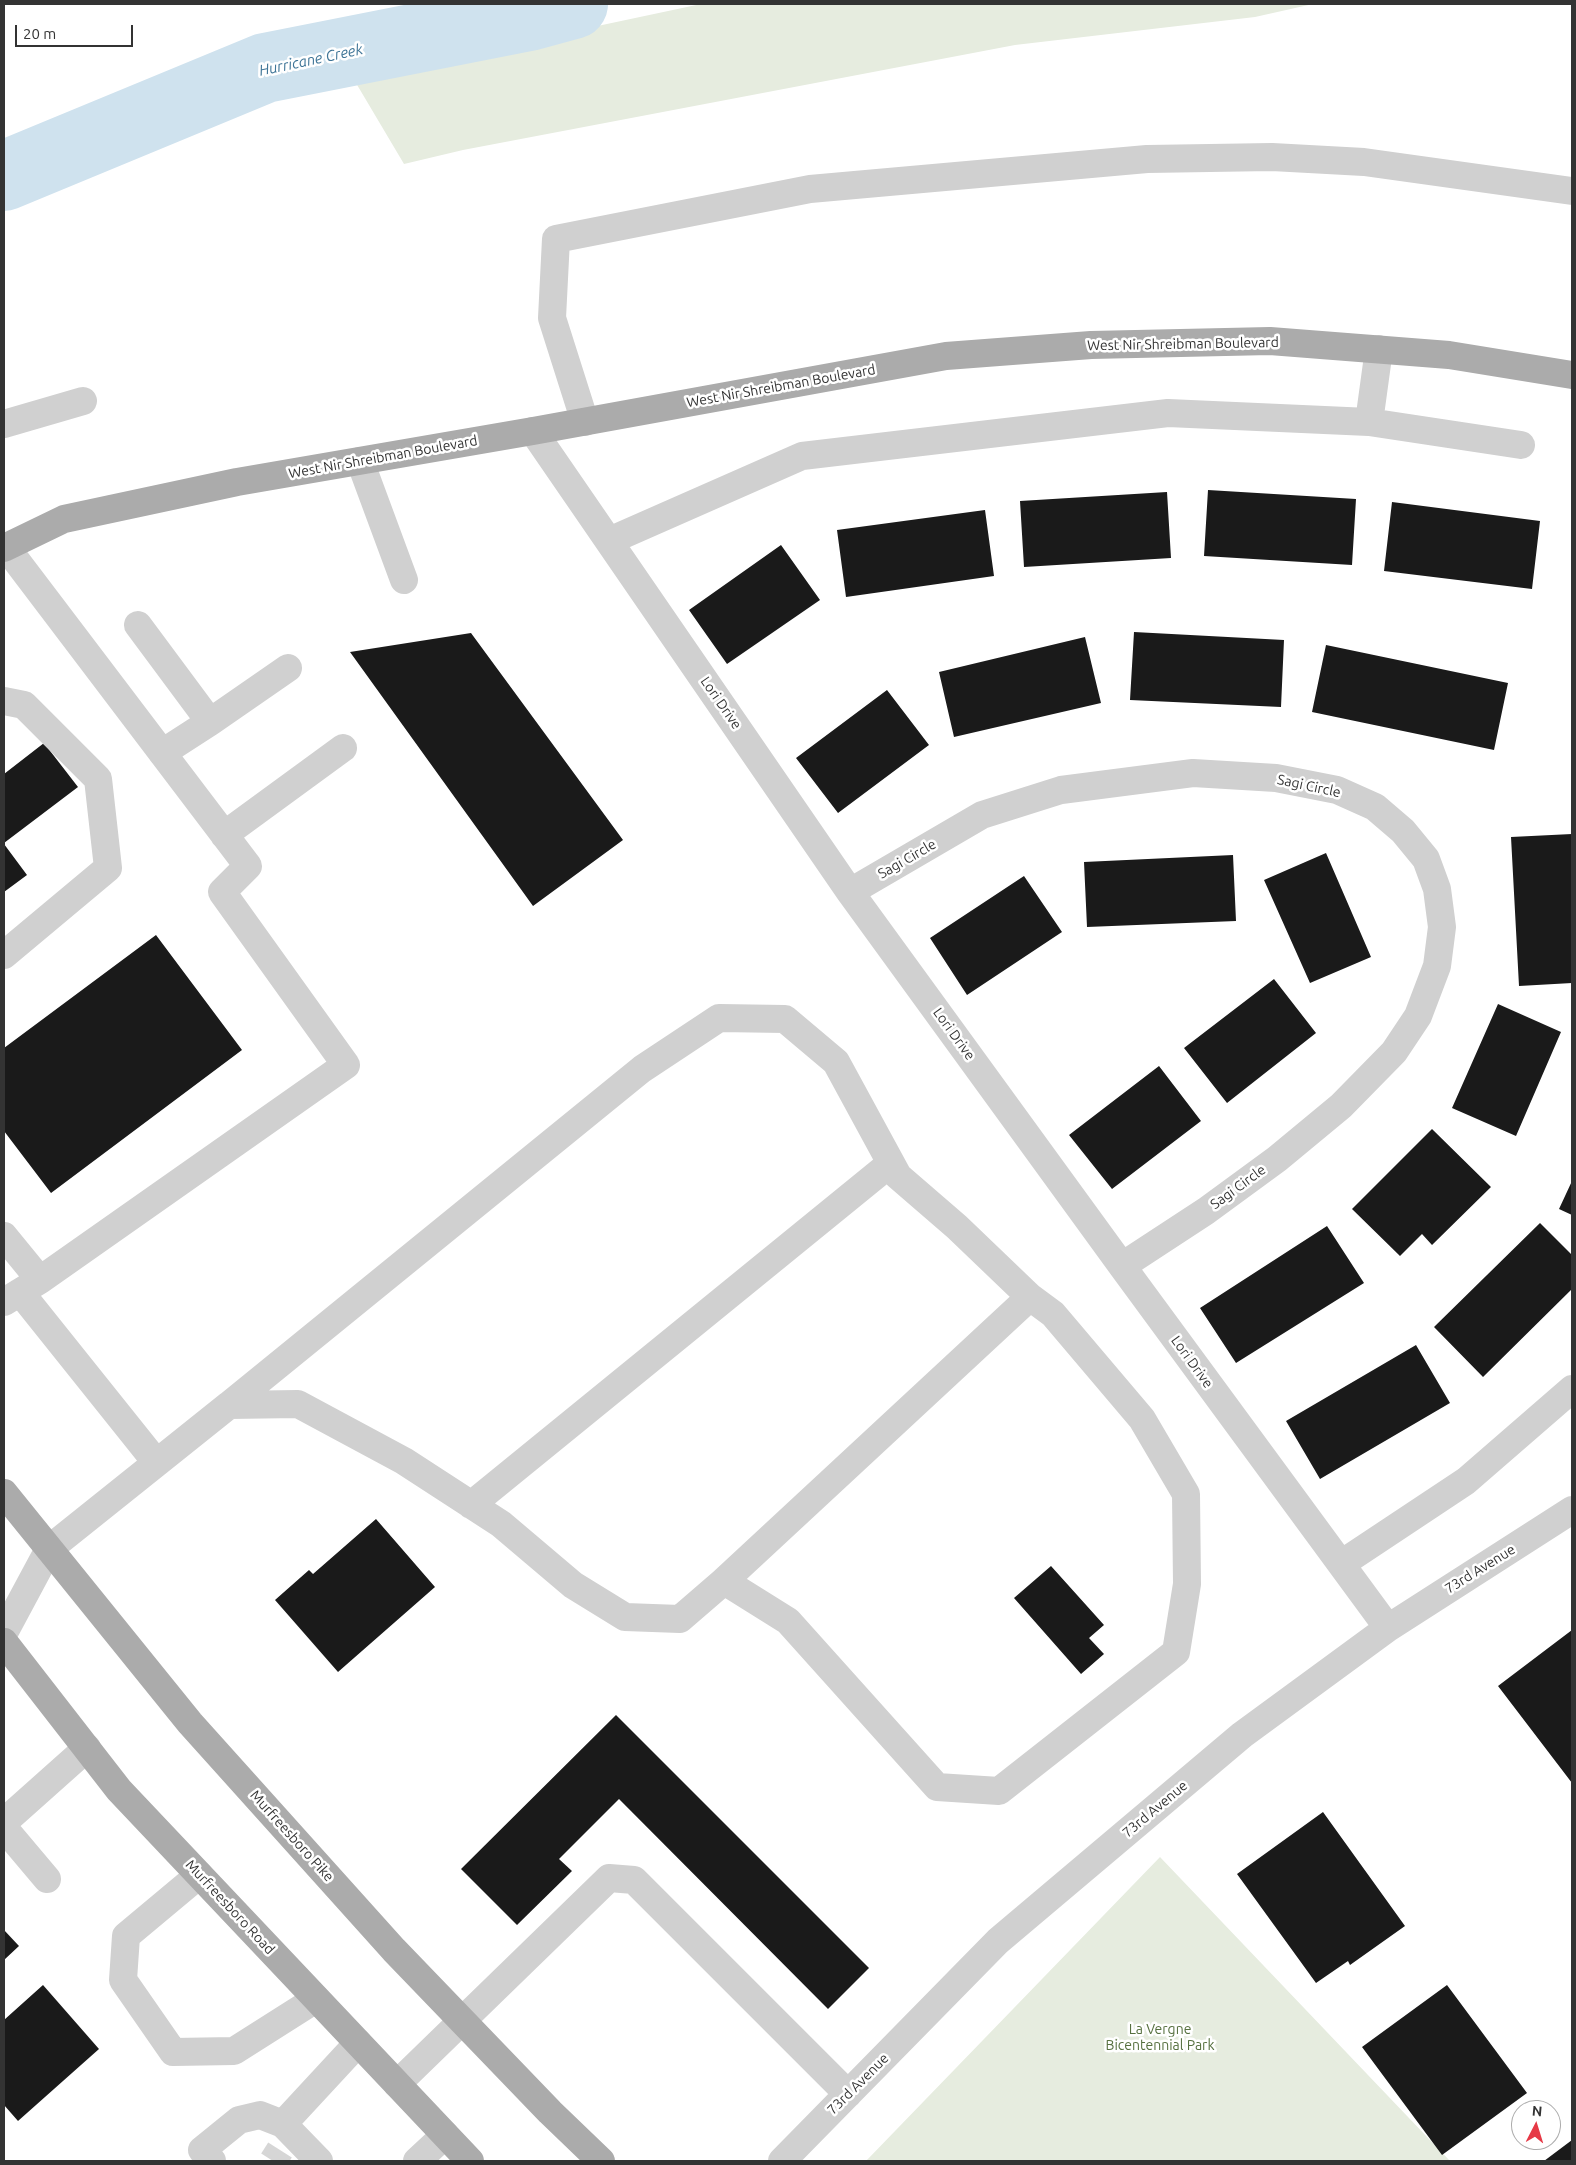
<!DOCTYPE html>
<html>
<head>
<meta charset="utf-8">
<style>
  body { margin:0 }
  #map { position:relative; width:1576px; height:2165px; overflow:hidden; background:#fff; font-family:Ubuntu,sans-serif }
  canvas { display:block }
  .frame { position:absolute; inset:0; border:5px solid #333; pointer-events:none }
  .north { position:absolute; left:1511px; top:2100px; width:50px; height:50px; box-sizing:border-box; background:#fff; border:1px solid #adadad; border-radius:50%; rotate:5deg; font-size:14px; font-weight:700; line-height:20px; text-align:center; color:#333 }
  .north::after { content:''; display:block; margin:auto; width:18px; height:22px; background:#e63946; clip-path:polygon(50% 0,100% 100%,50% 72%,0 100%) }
  .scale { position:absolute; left:15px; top:25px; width:118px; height:22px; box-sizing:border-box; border:2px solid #333; border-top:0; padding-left:6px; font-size:15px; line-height:18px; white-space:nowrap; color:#333; -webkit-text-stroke:4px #fff; paint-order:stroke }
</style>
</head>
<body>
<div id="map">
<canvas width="1576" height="2165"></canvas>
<div class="frame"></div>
<div class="north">N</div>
<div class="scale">20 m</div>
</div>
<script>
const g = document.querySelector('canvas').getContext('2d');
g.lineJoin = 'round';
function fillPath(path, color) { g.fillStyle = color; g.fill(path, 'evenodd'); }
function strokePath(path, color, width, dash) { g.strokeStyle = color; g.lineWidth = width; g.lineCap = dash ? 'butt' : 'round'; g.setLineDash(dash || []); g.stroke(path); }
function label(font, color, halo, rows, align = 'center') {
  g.font = font + ' Ubuntu,sans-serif'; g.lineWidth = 5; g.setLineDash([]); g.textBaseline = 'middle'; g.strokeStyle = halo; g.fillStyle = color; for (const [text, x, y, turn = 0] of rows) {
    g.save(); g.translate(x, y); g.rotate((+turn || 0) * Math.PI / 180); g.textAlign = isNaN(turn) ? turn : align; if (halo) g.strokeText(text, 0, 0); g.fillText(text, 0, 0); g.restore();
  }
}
fillPath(new Path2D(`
  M701 4H1313L1255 17 1015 45 463 150 404 164 353 78Z
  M1160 1857 1450 2161H866Z`), '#e6ecdf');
strokePath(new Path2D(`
  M4 176 265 68 529 16 573 4`), '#cfe2ee', 70);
fillPath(new Path2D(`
  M1208 490 1356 499 1352 565 1204 556Z
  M1167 492 1171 558 1024 567 1020 501Z
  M1392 502 1540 521 1532 589 1384 571Z
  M985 510 994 576 846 597 837 530Z
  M781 545 820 600 727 664 689 610Z
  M1134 632 1284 640 1281 707 1130 700Z
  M471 633 623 840 533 906 350 652Z
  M1085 637 1101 703 954 737 939 672Z
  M1326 645 1508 683 1494 750 1312 712Z
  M887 690 929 745 838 813 796 758Z
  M44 743 78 787 4 843V774Z
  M1572 834V983L1519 986 1511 837Z
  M4 844 27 875 4 892Z
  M1326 853 1371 957 1310 983 1264 880Z
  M1233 855 1236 921 1087 927 1084 862Z
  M1024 876 1062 932 967 995 930 938Z
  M156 935 242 1050 51 1193 4 1131V1048Z
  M1274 979 1316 1033 1227 1103 1184 1048Z
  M1498 1004 1561 1032 1516 1136 1452 1108Z
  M1159 1066 1201 1121 1112 1189 1069 1135Z
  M1432 1129 1491 1187 1432 1245 1422 1234 1400 1256 1352 1209Z
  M1572 1181V1215L1559 1209Z
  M1540 1223 1572 1255V1289L1483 1377 1434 1327Z
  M1327 1226 1364 1283 1236 1363 1200 1308Z
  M1416 1345 1450 1403 1320 1479 1286 1421Z
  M376 1519 435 1587 338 1672 275 1600 309 1570 313 1574Z
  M1051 1566 1104 1625 1089 1638 1104 1654 1081 1674 1014 1598Z
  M1572 1630V1783L1498 1686Z
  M616 1715 869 1968 828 2009 619 1799 559 1859 572 1871 517 1925 461 1869Z
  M1323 1812 1405 1926 1350 1965 1348 1961 1316 1983 1237 1874Z
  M4 1930 19 1946 4 1960Z
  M43 1985 99 2049 18 2121 4 2105V2020Z
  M1447 1985 1527 2093 1442 2155 1362 2047Z
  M1572 2140V2161H1544Z`), '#1a1a1a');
strokePath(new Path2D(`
  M273 2161 280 2150`), '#d6d6d6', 28, [28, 14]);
strokePath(new Path2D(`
  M585 422 552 318 556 239 810 189 1147 159 1272 157 1364 162 1572 191
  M1369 422 1521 445
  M4 424 83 401
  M533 431 850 892 1122 1266 1388 1628
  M360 461 404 580
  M609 541 802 456 1168 413 1369 422 1379 349
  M138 625 210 722 162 753
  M4 701 24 705 98 779 108 868 4 955
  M210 722 288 668
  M224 835 343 748
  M850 892 982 815 1061 790 1193 773 1276 778 1337 790 1375 807 1403 831 1426 859 1437 889 1442 927 1437 966 1418 1016 1394 1052 1341 1106 1277 1159 1206 1211 1122 1266
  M4 1236 40 1280
  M20 1292 156 1462
  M4 1302 40 1280 346 1065 222 892 248 866 6 547
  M471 1505 891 1163
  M1341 1564 1466 1481 1572 1389
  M724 1581 1030 1297
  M4 1633 49 1549 229 1405 298 1404 404 1461 501 1524 573 1585 625 1617 680 1619 724 1581 788 1621 937 1787 999 1791 1176 1652 1187 1584 1186 1494 1142 1419 1053 1314 1030 1297 957 1227 898 1176 836 1062 785 1019 719 1018 642 1069 229 1405
  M4 1822 87 1748
  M4 1828 47 1879
  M199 1875 126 1936 123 1980 173 2052 234 2051 316 1999
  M397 2084 609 1878 634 1880 848 2094
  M212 2161 202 2150 239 2120 260 2115 283 2124
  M319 2161 283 2124 358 2043
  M417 2161 445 2135
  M782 2161 998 1941 1242 1735 1388 1628 1572 1510`), '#d0d0d0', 28);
strokePath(new Path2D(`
  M4 548 64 519 237 482 533 431 946 356 1091 345 1270 341 1449 355 1572 375
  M4 1493 190 1723 394 1950 550 2112 601 2161
  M4 1642 119 1790 470 2161`), '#ababab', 28);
label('14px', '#333', '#fff', [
  ["West Nir Shreibman Boulevard",1183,344,-1],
  ["West Nir Shreibman Boulevard",781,386,-10],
  ["West Nir Shreibman Boulevard",383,457,-10],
  ["Lori Drive",721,703,55],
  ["Sagi Circle",1309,786,12],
  ["Sagi Circle",907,859,-30],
  ["Lori Drive",954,1034,54],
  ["Sagi Circle",1238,1187,-36],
  ["Lori Drive",1192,1362,54],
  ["73rd Avenue",1480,1569,-32],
  ["73rd Avenue",1155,1809,-40],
  ["Murfreesboro Pike",292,1836,48],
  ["Murfreesboro Road",230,1907,47],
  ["73rd Avenue",858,2084,-45]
]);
label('14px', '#56703f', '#fff', [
  ["La Vergne",1160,2029],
  ["Bicentennial Park",1160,2045]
]);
label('italic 15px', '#3f7597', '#fff', [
  ["Hurricane Creek",311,60,-12]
]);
</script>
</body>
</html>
